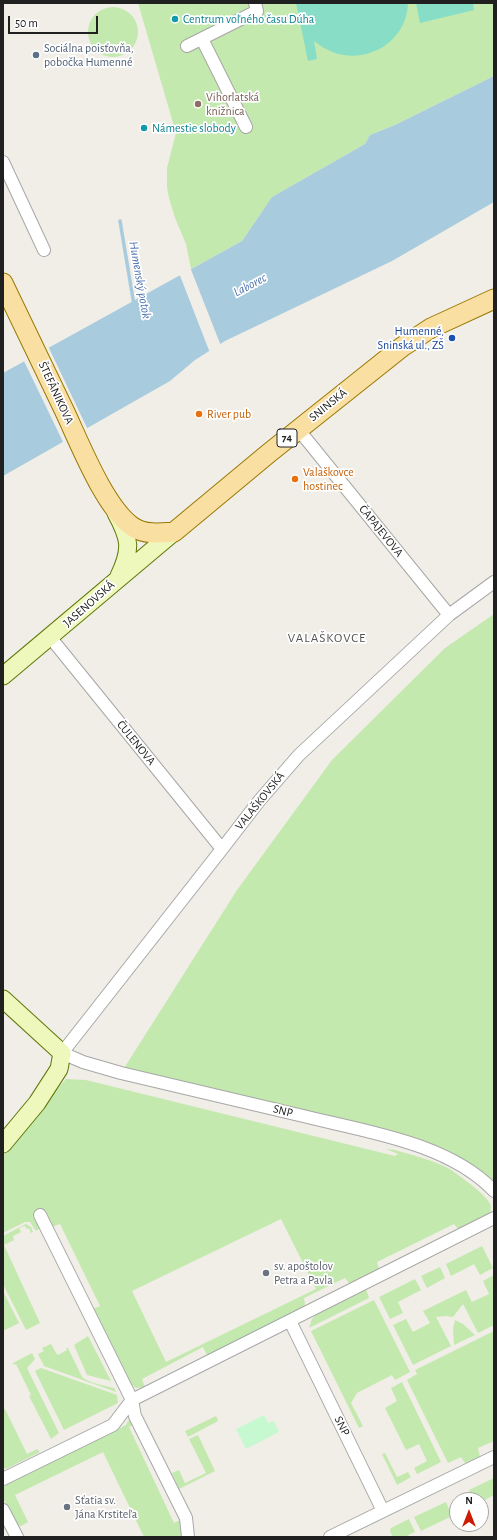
<!DOCTYPE html>
<html>
<head>
<meta charset="utf-8">
<style>
  body { margin:0 }
  #map { position:relative; width:497px; height:1540px; overflow:hidden; background:#f0eee7; font-family:"Alegreya Sans",sans-serif }
  canvas { display:block }
  .frame { position:absolute; inset:0; border:4px solid #202020; pointer-events:none }
  .north { position:absolute; left:449px; top:1492px; width:40px; height:40px; box-sizing:border-box; background:#fff; border:1px solid #a6a6a6; border-radius:50%; rotate:0deg; font-size:11px; font-weight:700; line-height:16px; text-align:center; color:#202020 }
  .north::after { content:''; display:block; margin:auto; width:14px; height:18px; background:#cc1c04; clip-path:polygon(50% 0,100% 100%,50% 72%,0 100%) }
  .scale { position:absolute; left:8px; top:16px; width:90px; height:18px; box-sizing:border-box; border:2px solid #202020; border-top:0; padding-left:5px; font-size:12px; line-height:14px; white-space:nowrap; color:#202020; -webkit-text-stroke:3px #fff; paint-order:stroke }
</style>
</head>
<body>
<div id="map">
<canvas width="497" height="1540"></canvas>
<div class="frame"></div>
<div class="north">N</div>
<div class="scale">50 m</div>
</div>
<script>
const g = document.querySelector('canvas').getContext('2d');
g.lineJoin = 'round';
function fillPath(path, color) { g.fillStyle = color; g.fill(path, 'evenodd'); }
function strokePath(path, color, width, dash) { g.strokeStyle = color; g.lineWidth = width; g.lineCap = dash ? 'butt' : 'round'; g.setLineDash(dash || []); g.stroke(path); }
function label(font, color, halo, rows, align = 'center') {
  g.font = font + ' "Alegreya Sans",sans-serif'; g.lineWidth = 3.5; g.setLineDash([]); g.textBaseline = 'middle'; g.strokeStyle = halo; g.fillStyle = color; for (const [text, x, y, turn = 0] of rows) {
    g.save(); g.translate(x, y); g.rotate((+turn || 0) * Math.PI / 180); g.textAlign = isNaN(turn) ? turn : align; if (halo) g.strokeText(text, 0, 0); g.fillText(text, 0, 0); g.restore();
  }
}
fillPath(new Path2D(`
  M138 3H494V76L395 125 370 135 365 144 272 197 242 241 191 269 186 244 175 218 169 198 167 187V168L176 133Z
  M88 32a25 25 0 1 1 50 0a25 25 0 1 1-50 0Z
  M494 614V1191L437 1153 121 1073 237 890 332 760 445 648Z
  M66 1079 86 1080 395 1156 398 1154 386 1149 395 1150C412 1155 432 1160 448 1168 457 1174 486 1194 490 1204 492 1208 490 1213 488 1216L458 1229 454 1224 377 1262 379 1269 377 1271 353 1283H349L345 1278 304 1298 305 1304 304 1307 213 1353 207 1355 203 1347 142 1379 145 1387 136 1388 128 1382 92 1309 100 1306 60 1224 52 1227 40 1209 33 1213 40 1228 36 1231 30 1222H25L3 1233V1156L34 1114ZM281 1219 316 1289 166 1362 132 1291Z
  M26 1224 31 1227 33 1232 31 1233 29 1228 27 1229 25 1226 19 1228 21 1232 13 1236 14 1240 4 1245 40 1323 26 1330 3 1284V1236Z
  M482 1246 493 1268 480 1275 474 1264 451 1276 446 1264Z
  M440 1267 445 1278 427 1288 421 1276Z
  M494 1275V1325L478 1333 463 1304 453 1317 446 1316 436 1317 451 1346 413 1365 393 1325 406 1319 413 1332 430 1323 423 1311 466 1290 472 1302 489 1294 483 1281Z
  M415 1279 421 1290 398 1302 403 1313 390 1319 379 1297Z
  M366 1289 369 1298 309 1328 312 1319 317 1314Z
  M3 1291 19 1323 3 1331Z
  M374 1300 410 1372 395 1380 392 1375 357 1393 351 1403 363 1426 359 1428 311 1331Z
  M455 1320 463 1324 475 1335 454 1345 453 1329Z
  M494 1331V1441L478 1448 480 1457 467 1463H465L461 1457 448 1463 407 1380 417 1374 415 1370Z
  M88 1336 111 1381 87 1375 74 1345Z
  M51 1344 56 1353 58 1355 67 1350 66 1348H68L82 1377C91 1384 103 1385 114 1388L116 1392 44 1366 38 1354 44 1351 42 1348Z
  M32 1353 35 1359 27 1368 59 1433 51 1439 29 1396 31 1395 16 1364 14 1365 13 1363Z
  M41 1368 117 1395 118 1403 64 1430 35 1371Z
  M402 1382 441 1462 417 1474 414 1468 427 1461 419 1444 406 1450 385 1408 397 1401 391 1388Z
  M3 1409H5L27 1454 37 1449 40 1452 6 1469 3 1467Z
  M216 1416 218 1421 188 1437 185 1431Z
  M133 1420 137 1423 129 1427 174 1523 182 1519 186 1537H144L103 1452 15 1495 28 1522 21 1526 17 1525 3 1498V1488L7 1483 28 1473 29 1474 30 1472 116 1430 126 1425 128 1421Z
  M198 1435 215 1471 179 1489 172 1473 179 1470 185 1483 206 1473 189 1439Z
  M385 1453 397 1477 408 1472 411 1477 397 1485 382 1454Z
  M494 1478V1495L481 1502V1500H474L469 1490Z
  M446 1502 452 1516 421 1531 414 1517Z
  M409 1519 415 1532 408 1535 409 1537H393L390 1531 391 1528Z`), '#c4e9ae');
fillPath(new Path2D(`
  M264 1415 268 1423 274 1421 279 1432 246 1449 236 1429Z`), '#c6f9d0');
fillPath(new Path2D(`
  M296 3H408C407 40 370 64 335 53 327 50 320 46 314 41L317 59 308 61Z
  M416 3H473L474 10 420 23Z`), '#87ddc6');
fillPath(new Path2D(`
  M494 76V202L392 261 225 341 195 360 170 381 3 476V373L242 241 272 197 365 144 370 135 395 125Z`), '#a8cbdd');
fillPath(new Path2D(`
  M190 267 221 346 210 353 179 273Z
  M48 346 88 430 64 444 23 359Z`), '#f0eee7');
strokePath(new Path2D(`
  M120 221 134 305`), '#a8cbdd', 3.5);
const street = new Path2D(`
  M202 39 246 127
  M187 46 257 11 255 3
  M3 162 44 250
  M298 429 449 615
  M494 582 449 615 299 755 259 801 222 849 62 1053 83 1062 121 1073C181 1087 240 1101 299 1115 362 1131 448 1142 494 1191
  M50 637 222 849
  M40 1215 132 1400 135 1416 186 1518 188 1537
  M290 1321 383 1511
  M3 1479 113 1425 132 1400 494 1218
  M3 1510 17 1537
  M330 1537 494 1457`);
const secondary = new Path2D(`
  M116 513C130 539 132 549 119 576
  M3 676 174 532
  M3 999 62 1053 59 1069 37 1103 3 1144`);
const primary = new Path2D(`
  M3 283C24 326 44 369 65 412 80 444 105 508 133 527 145 535 161 533 174 532L269 453 402 347 431 328 494 299`);
strokePath(street, '#a7a7a7', 14);
strokePath(secondary, '#5e7707', 19);
strokePath(primary, '#997903', 21);
strokePath(street, '#fff', 12);
strokePath(secondary, '#eef8bd', 17);
strokePath(primary, '#fadfa2', 19);
for (const [x, y, r, color] of [
  [175,19,4,"#0f9aa8"],
  [36,55,4,"#5c6f8a"],
  [198,104,4,"#8d6e63"],
  [144,128,4,"#0f9aa8"],
  [452,338,4,"#1a4fb4"],
  [199,414,4,"#e8710a"],
  [295,479,4,"#e8710a"],
  [266,1273,4,"#6b7280"],
  [67,1507,4,"#6b7280"]
]) { const dot = new Path2D(); dot.arc(x, y, r, 0, 2 * Math.PI); g.fillStyle = color; g.fill(dot); strokePath(dot, '#fff', 1.5); }
for (const [x, y, w] of [
  [287,438,20]
]) { const box = new Path2D(); box.roundRect(x - w / 2, y - 9, w, 18, 3); g.fillStyle = '#fff'; g.fill(box); strokePath(box, '#202020', 1); }
label('bold 11px', '#202020', null, [
  ["74",287,438]
]);
label('12px', '#0d838f', '#fff', [
  ["Centrum voľného času Dúha",183,19],
  ["Námestie slobody",152,128]
], 'left');
label('12px', '#4e5e75', '#fff', [
  ["Sociálna poisťovňa,",44,48],
  ["pobočka Humenné",44,62]
], 'left');
label('12px', '#785e54', '#fff', [
  ["Vihorlatská",206,97],
  ["knižnica",206,111]
], 'left');
label('12px', '#164399', '#fff', [
  ["Humenné,",444,331],
  ["Sninská ul., ZŠ",444,345]
], 'right');
label('12px', '#202020', '#fff', [
  ["ŠTEFÁNIKOVA",56,393,65],
  ["SNINSKÁ",328,405,-39],
  ["ČAPAJEVOVA",381,531,51],
  ["JASENOVSKÁ",89,604,-41],
  ["ČULENOVA",136,743,51],
  ["VALAŠKOVSKÁ",260,801,-51],
  ["SNP",283,1111,14],
  ["SNP",342,1426,64]
]);
label('12px', '#c56008', '#fff', [
  ["River pub",207,414],
  ["Valaškovce",303,472],
  ["hostinec",303,486]
], 'left');
label('12px', '#5b616d', '#fff', [
  ["sv. apoštolov",274,1266],
  ["Petra a Pavla",274,1280],
  ["Sťatia sv.",75,1500],
  ["Jána Krstiteľa",75,1514]
], 'left');
label('italic 13px', '#4e73af', '#fff', [
  ["Humenský potok",140,280,80],
  ["Laborec",250,285,-28]
]);
g.letterSpacing = '1px';
label('13px', '#535353', '#fff', [
  ["VALAŠKOVCE",327,638]
]);
g.letterSpacing = '0px';
</script>
</body>
</html>
